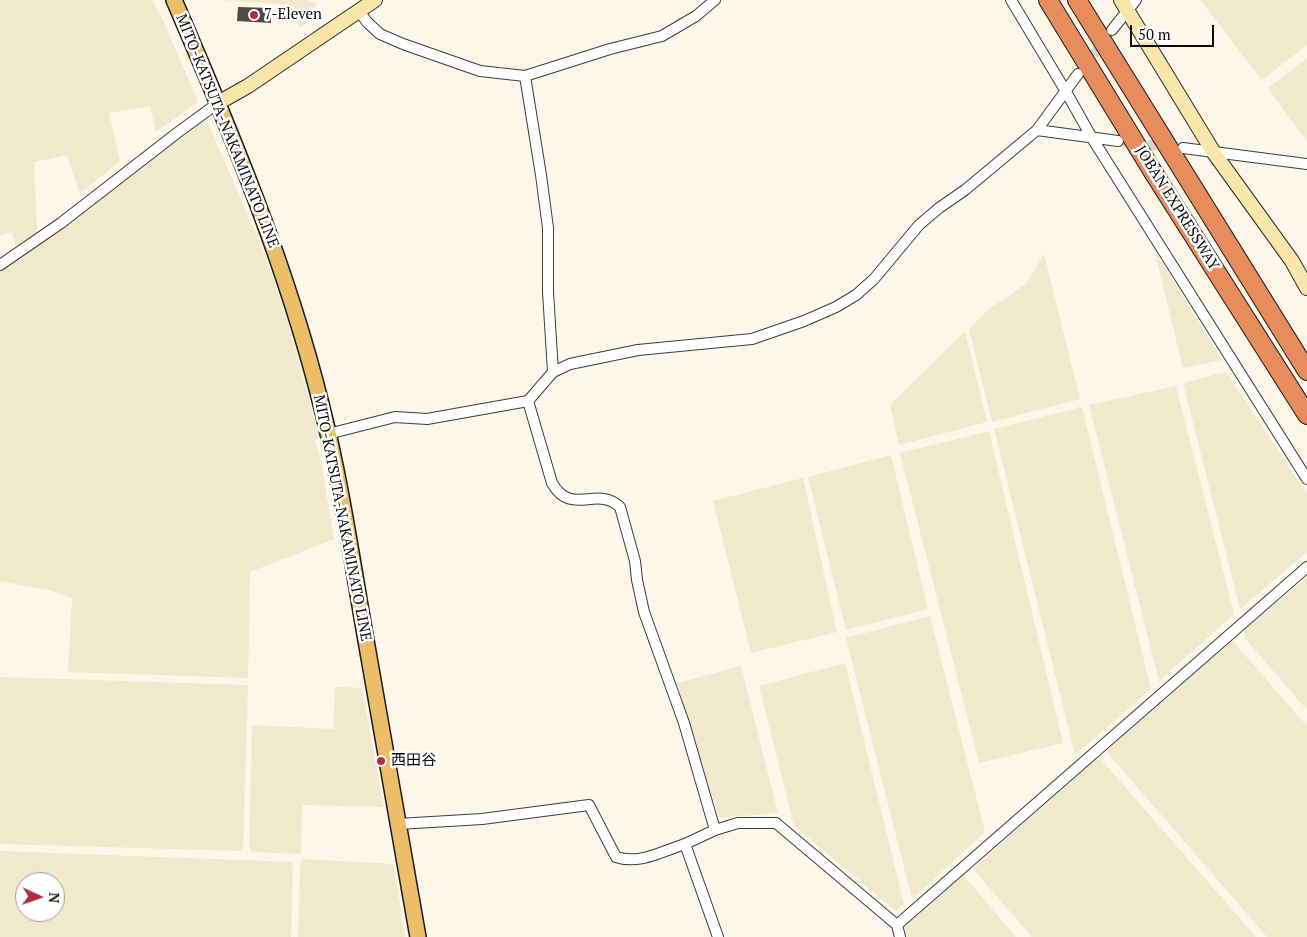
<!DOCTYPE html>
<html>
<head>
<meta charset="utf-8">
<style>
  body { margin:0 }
  #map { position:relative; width:1307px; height:937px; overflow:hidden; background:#fdf7e9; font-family:"PT Serif",serif }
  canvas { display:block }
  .north { position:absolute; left:15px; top:872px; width:50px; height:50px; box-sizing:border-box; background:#fff; border:1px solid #9d9d9d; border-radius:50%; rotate:93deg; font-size:14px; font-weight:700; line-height:20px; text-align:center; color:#0a0a0a }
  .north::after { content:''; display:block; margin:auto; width:18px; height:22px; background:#ad2f43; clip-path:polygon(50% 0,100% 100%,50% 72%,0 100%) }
  .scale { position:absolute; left:1130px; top:25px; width:84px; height:22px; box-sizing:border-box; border:2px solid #0a0a0a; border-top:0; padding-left:6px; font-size:15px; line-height:18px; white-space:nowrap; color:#0a0a0a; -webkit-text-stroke:4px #fff; paint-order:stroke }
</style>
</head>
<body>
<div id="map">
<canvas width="1307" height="937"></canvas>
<div class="north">N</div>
<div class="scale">50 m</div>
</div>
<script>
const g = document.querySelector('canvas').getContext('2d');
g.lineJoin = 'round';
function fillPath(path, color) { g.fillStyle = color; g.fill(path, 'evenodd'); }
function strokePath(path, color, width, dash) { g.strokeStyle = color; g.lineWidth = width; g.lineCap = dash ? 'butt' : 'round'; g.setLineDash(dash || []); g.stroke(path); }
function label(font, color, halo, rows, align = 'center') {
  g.font = font + ' "PT Serif","Noto Sans JP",serif'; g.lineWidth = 5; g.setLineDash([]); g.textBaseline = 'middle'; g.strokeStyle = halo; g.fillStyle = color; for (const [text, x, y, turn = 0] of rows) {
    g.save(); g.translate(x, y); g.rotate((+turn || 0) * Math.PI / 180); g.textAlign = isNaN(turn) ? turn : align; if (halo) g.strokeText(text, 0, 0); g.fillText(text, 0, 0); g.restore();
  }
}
fillPath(new Path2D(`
  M0 0H152L163 20 198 102 156 132 150 106 109 113 120 161 80 194 67 155 34 162 37 231 36 236 16 249 12 232 0 236Z
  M221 0H307L317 4 306 24 299 27 294 5Z
  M1200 0H1307V45L1262 80Z
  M1307 58V142L1268 88Z
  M206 119 265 254 288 323 319 436 315 441 321 461 334 539 250 572 248 678 68 672 72 598 48 590 0 581V271L57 231 168 145Z
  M1154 249 1222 360 1183 368Z
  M1044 254 1080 399 992 422 969 329 989 309 1026 284Z
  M965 331 987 422 899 445 890 405Z
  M1226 372 1307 494V552L1240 609 1183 383Z
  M1176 386 1234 614 1159 681 1089 405Z
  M1082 407 1151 689 1075 755 994 429Z
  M989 431 1063 743 979 763 900 453Z
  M891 455 928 609 846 630 808 477Z
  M803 478 837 632 751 653 713 501Z
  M1307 577V710L1244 637 1246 628Z
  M930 616 985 832 912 899 846 638Z
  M1231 639 1307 726V937H1267L1106 751Z
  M845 663 904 904 896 911 794 826 759 686Z
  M741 666 778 813 719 818 677 683Z
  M0 677 248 685 243 851 0 844Z
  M335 687 362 688 384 807 302 805 301 854 252 852 249 847 252 725 333 729Z
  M1098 756 1256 937H1032L973 869Z
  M0 851 293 862 291 937H0ZM25 882H55V912H25Z
  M303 859 394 864 405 937H298L300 864Z
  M963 875 1016 937H905L903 929Z`), '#f0e9cc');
fillPath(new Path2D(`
  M238 7 271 8V23L237 21Z`), '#524a48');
strokePath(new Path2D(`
  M1084 67 1106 39
  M1118 141 1170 147`), '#d9d3c8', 10, [10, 5]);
const street = new Path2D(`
  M1011 0 1065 90 1092 138 1307 479
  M359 11 367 22 380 34 403 44 480 71 525 76 610 49 662 36 696 16 715 0
  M1112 30 1136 0
  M525 76 541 175 548 228V292L553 372
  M1037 130 1118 141
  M1183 148 1307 164
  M0 265 61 223 177 133 218 103
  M528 401 552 483C571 517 597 485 620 507L635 561 637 580 644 612 684 723 715 830
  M328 434 395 417 427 419 528 401 553 372 570 364 638 350 752 339 804 321 836 307 856 295 874 279 919 225 939 208 965 190 1037 130 1078 74
  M398 824 482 819 589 805 616 857C639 865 663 851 685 844L718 937
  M685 844 715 830 738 823H776L897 925 900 937
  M897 925 1307 567`);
const secondary = new Path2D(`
  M1121 0 1214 153 1292 261 1307 288
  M218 103 248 86 375 0`);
const primary = new Path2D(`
  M174 0C231 132 286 264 321 404 340 478 351 554 364 629 382 732 400 834 418 937`);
const highway = new Path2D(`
  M1048 0 1153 172 1307 415
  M1077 0 1307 371`);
strokePath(street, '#3d3d3d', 12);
strokePath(secondary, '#2c2c2c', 16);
strokePath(primary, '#1b1b1b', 18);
strokePath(highway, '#1b1b1b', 20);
strokePath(street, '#fff', 10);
strokePath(secondary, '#f8e6aa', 14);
strokePath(primary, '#ecbe6a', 15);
strokePath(highway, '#e78d5d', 18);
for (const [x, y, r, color] of [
  [254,15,5,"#ad2f43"],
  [381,761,5,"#ad2f43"]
]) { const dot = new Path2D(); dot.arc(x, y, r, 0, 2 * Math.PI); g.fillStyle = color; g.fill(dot); strokePath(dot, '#fff', 2); }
label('15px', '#0a0a0a', '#fff', [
  ["7-Eleven",264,15],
  ["西田谷",391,761]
], 'left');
label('15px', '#0a0a0a', '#fff', [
  ["MITO-KATSUTA-NAKAMINATO LINE",227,131,68],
  ["JOBAN EXPRESSWAY",1177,208,58],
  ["MITO-KATSUTA-NAKAMINATO LINE",342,518,79]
]);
</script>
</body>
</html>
